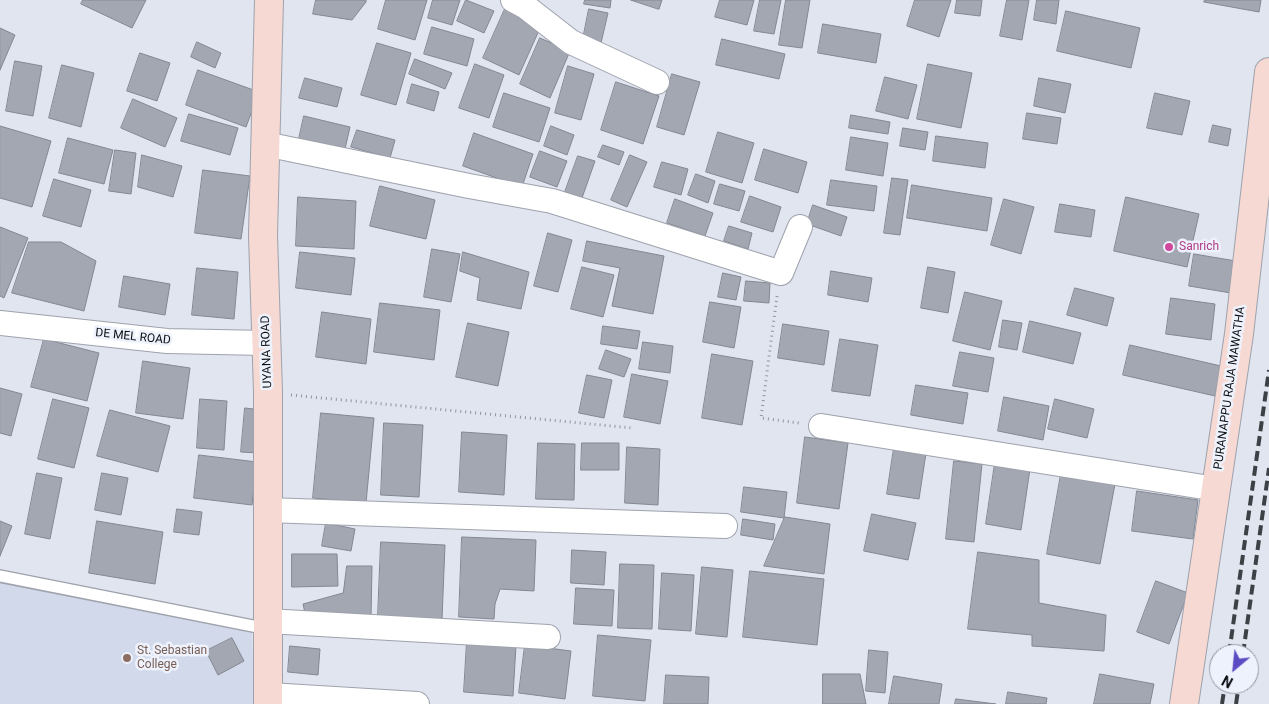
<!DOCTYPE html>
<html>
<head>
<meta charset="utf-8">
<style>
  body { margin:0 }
  #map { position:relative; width:1269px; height:704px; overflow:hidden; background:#e0e5f0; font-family:Roboto,sans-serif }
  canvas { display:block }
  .north { position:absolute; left:1209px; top:644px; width:50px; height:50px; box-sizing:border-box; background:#edf2fd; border:1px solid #93979f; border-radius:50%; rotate:208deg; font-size:14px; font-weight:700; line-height:20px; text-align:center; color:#0c0e11 }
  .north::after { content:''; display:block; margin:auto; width:18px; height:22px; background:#5c4bc3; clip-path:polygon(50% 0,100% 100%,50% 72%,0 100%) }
</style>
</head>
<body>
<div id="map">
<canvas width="1269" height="704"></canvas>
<div class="north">N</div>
</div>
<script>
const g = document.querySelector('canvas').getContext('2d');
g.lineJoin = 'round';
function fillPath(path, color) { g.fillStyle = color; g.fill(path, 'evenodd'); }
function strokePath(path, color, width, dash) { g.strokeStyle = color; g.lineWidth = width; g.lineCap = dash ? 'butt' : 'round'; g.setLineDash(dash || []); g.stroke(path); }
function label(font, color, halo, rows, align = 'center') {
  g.font = font + ' Roboto,sans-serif'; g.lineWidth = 5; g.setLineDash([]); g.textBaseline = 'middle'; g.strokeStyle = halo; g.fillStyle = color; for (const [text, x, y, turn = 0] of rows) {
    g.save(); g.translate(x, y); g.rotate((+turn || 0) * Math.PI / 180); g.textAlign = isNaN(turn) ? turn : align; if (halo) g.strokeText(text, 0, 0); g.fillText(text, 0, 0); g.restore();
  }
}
fillPath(new Path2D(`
  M0 577 122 607 252 632 254 684 253 704H0Z`), '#d1d9ea');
const building = new Path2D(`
  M83 0H146L132 28 81 4Z
  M316 0H366V2L352 20 313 14Z
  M386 0H427L415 40 378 29Z
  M433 0H460L452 25 428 18Z
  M466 0 494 11 484 33 457 21Z
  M585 0H611L610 8 584 4Z
  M631 0H662L659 9Z
  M720 0H754L747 25 715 17Z
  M760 0H781L774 34 754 31Z
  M786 0H810L802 48 779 45Z
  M915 0H951L939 37 907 26Z
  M957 0H982L980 16 955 13Z
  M1007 0H1029L1022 40 1000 36Z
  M1037 0H1059L1056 24 1034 20Z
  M1205 0H1261L1259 12 1204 2Z
  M505 9 541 26 519 75 483 58Z
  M589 9 608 13 601 43 583 39Z
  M1066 11 1140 28 1131 68 1057 51Z
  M823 24 881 34 876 63 818 53Z
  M432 27 474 39 467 66 424 54Z
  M0 28 15 35 0 70Z
  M540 38 570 51 550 98 520 84Z
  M722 39 785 54 779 79 716 65Z
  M197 42 221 53 215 68 191 57Z
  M377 43 411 53 396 105 361 95Z
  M140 53 170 63 157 101 127 91Z
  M415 59 452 73 445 89 409 74Z
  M15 61 42 66 33 116 6 111Z
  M475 64 504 75 489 118 459 108Z
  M928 64 972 73 961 128 917 119Z
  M62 65 94 73 81 127 49 118Z
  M568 66 594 74 581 120 555 113Z
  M198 70 259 92 246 127 186 105Z
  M672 74 700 82 684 135 657 127Z
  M885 77 917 85 908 119 876 111Z
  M305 78 342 88 337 107 299 98Z
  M1039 78 1071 84 1065 113 1034 106Z
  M616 82 659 96 643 144 601 130Z
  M412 84 439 92 434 111 407 103Z
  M504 93 550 108 539 142 493 127Z
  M1155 93 1190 101 1182 135 1147 128Z
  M133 99 177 118 165 147 121 128Z
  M1027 113 1061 118 1057 144 1023 139Z
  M189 114 238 128 230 155 181 141Z
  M851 115 890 122 888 134 849 128Z
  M304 116 350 127 345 149 299 139Z
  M1213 125 1231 129 1228 146 1209 142Z
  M0 126 51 141 32 207 0 198Z
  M551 126 574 135 567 155 544 146Z
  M903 128 928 132 925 150 900 146Z
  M357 130 395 140 390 158 351 147Z
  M718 132 754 143 742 183 706 172Z
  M474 133 533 154 522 187 463 166Z
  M936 136 988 143 985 168 933 161Z
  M851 137 888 143 883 176 846 170Z
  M68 138 113 150 104 184 59 173Z
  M603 145 624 152 619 165 598 157Z
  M764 149 807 162 798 193 755 180Z
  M115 150 136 153 131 194 109 191Z
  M540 151 567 161 557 187 530 177Z
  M142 155 182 166 173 197 138 187Z
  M630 155 647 162 627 207 611 200Z
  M578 156 595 161 582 198 565 192Z
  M662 162 688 169 681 195 654 187Z
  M203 170 250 176 241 239 195 233Z
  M696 174 715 181 708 203 688 195Z
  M892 178 908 180 900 235 884 233Z
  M54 179 91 190 81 227 43 216Z
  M831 180 877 186 874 211 827 205Z
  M720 184 745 191 739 211 714 204Z
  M912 185 992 198 987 231 907 218Z
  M380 186 435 200 426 239 370 226Z
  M750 196 781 207 773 232 741 222Z
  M298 197 356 201 354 249 296 246Z
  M1126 197 1199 214 1187 267 1114 251Z
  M675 199 713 213 705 236 667 223Z
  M1004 199 1034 207 1021 254 991 245Z
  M1060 204 1095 210 1091 237 1055 232Z
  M813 205 847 217 841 236 807 224Z
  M729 226 752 233 748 249 724 241Z
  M0 227 28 238 4 298 0 296Z
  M548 233 572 240 558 292 534 286Z
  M587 241 664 256 653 314 612 306 620 268 583 261Z
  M29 242H61L96 261 84 311 12 293Z
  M432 249 460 254 451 302 424 297Z
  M300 252 355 258 351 295 296 288Z
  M463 252 529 272 521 309 477 300 480 278 460 271Z
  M1194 254 1236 261 1231 293 1189 286Z
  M582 267 614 275 603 317 571 309Z
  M928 267 955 272 948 313 921 308Z
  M197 268 238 272 234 319 192 315Z
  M831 271 872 278 868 302 828 295Z
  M723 273 741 277 736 300 718 297Z
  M124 276 170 284 165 315 119 307Z
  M746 281 770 283 769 303 744 301Z
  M1075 288 1114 298 1107 326 1067 315Z
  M965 292 1002 301 990 350 953 341Z
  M1171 298 1215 304 1211 340 1166 334Z
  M710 302 741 307 734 348 703 342Z
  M380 303 440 310 434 360 374 352Z
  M322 312 371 319 366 364 316 357Z
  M1003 320 1022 323 1017 350 999 347Z
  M1030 321 1081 333 1073 364 1023 352Z
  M468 323 509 332 498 386 456 377Z
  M783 324 829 331 824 365 778 358Z
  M603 326 640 331 637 349 601 344Z
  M44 339 99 353 87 401 31 387Z
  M840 339 878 345 870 396 832 391Z
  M643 342 673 346 670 373 639 369Z
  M1130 345 1221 366 1215 396 1123 375Z
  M606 350 631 359 624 377 599 369Z
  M960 352 994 358 988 392 953 386Z
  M712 354 753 361 742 425 702 418Z
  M143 361 190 368 183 419 136 413Z
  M632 374 668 381 660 424 624 417Z
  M587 375 612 380 604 418 579 413Z
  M916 385 968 393 963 424 911 415Z
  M0 388 22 394 11 436 0 433Z
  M1004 397 1049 406 1043 440 998 431Z
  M53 399 89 408 74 468 38 459Z
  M200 399 227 401 224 450 197 448Z
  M1055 399 1094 409 1087 438 1048 429Z
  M245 408 262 410 258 453 241 452Z
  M110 410 170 426 158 472 97 456Z
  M321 413 374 418 366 503 313 498Z
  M384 423 423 425 419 497 381 495Z
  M462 432 507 435 504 495 459 492Z
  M805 437 848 443 839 509 797 503Z
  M538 443 575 444 574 500 536 499Z
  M582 443H619V470H581Z
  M627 447 660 449 658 505 625 503Z
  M894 448 926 453 919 499 887 494Z
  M199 455 257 462 252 505 194 498Z
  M954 461 982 464 974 542 946 539Z
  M995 463 1030 469 1021 530 986 524Z
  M37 473 62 478 50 539 25 534Z
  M102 473 128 478 121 515 95 510Z
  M1061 474 1115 484 1100 564 1047 554Z
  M744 487 787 492 784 518 741 512Z
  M1137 491 1198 500 1193 539 1132 531Z
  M177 509 202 512 199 535 174 532Z
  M872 514 916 523 908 560 864 551Z
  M785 517 830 524 824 574 764 566Z
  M743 519 775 524 773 540 741 535Z
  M0 521 12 526 0 556Z
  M97 521 163 532 155 584 89 573Z
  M326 523 355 529 351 551 322 546Z
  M462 537 536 540 534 591 500 589 495 604 494 619 459 617Z
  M381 542 445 545 442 619 378 616Z
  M572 550 606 552 604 585 571 583Z
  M978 552 1039 560V603L1106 615 1104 651 1032 646V635L968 629Z
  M292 554H337L338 586 292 587Z
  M620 564 654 565 652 629 618 628Z
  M347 566H372L371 618 305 613 303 604 343 593Z
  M702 567 733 570 727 637 696 634Z
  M750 571 824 579 817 645 743 637Z
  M662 573 694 575 691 631 659 629Z
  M1156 581 1188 593 1169 644 1137 632Z
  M576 588 614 590 612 626 574 624Z
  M598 635 651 640 645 701 593 696Z
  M232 638 244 661 218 675 206 651Z
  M467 641 516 645 513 696 464 692Z
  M525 645 571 651 565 699 519 693Z
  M290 646 320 649 318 675 288 672Z
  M869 650 888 652 885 693 866 691Z
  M823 674H860L866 704H823Z
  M1100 674 1154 684 1150 704H1094Z
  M666 675 709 677 708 704H664Z
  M894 676 942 684 939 704H889Z
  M1008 692 1047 698 1046 704H1006Z
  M956 699 996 704H955Z`);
fillPath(building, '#a2a7b1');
strokePath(building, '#838791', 1);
const lane = new Path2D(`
  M0 576 268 629`);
const street = new Path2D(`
  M513 0 526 7 571 42 657 82
  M265 144 469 186 552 201 781 273 800 227
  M0 323 167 341 266 343
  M821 426 1216 489
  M267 510 725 526
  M267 621 548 637
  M268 693 269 695 417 704`);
const secondary = new Path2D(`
  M268 704V392L263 235 269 0
  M1184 704 1239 334 1269 72`);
strokePath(lane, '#9ea2ac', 14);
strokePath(street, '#9ea2ac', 26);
strokePath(secondary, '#9ea2ac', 30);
strokePath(new Path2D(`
  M777 296 761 418 799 423
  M291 395 632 428`), '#90949b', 3, [1, 4]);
strokePath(lane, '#fff', 11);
strokePath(street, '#fff', 24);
strokePath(secondary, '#f7d9d4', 28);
strokePath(new Path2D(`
  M1229 654 1269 370
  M1243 654 1269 468
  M1222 704 1225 684
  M1236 704 1239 684`), '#3d4045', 4, [10, 5]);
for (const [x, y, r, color] of [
  [1169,247,5,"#d1479c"],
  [127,658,5,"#8d6e63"]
]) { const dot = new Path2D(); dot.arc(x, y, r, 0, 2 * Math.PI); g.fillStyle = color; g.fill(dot); strokePath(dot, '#edf2fd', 2); }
label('12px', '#b23c85', '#edf2fd', [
  ["Sanrich",1179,247]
], 'left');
label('12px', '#0c0e11', '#edf2fd', [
  ["DE MEL ROAD",133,337,6],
  ["UYANA ROAD",267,352,-92],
  ["PURANAPPU RAJA MAWATHA",1230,388,-82]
]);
label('12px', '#785e54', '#edf2fd', [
  ["St. Sebastian",137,651],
  ["College",137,665]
], 'left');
</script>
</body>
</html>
